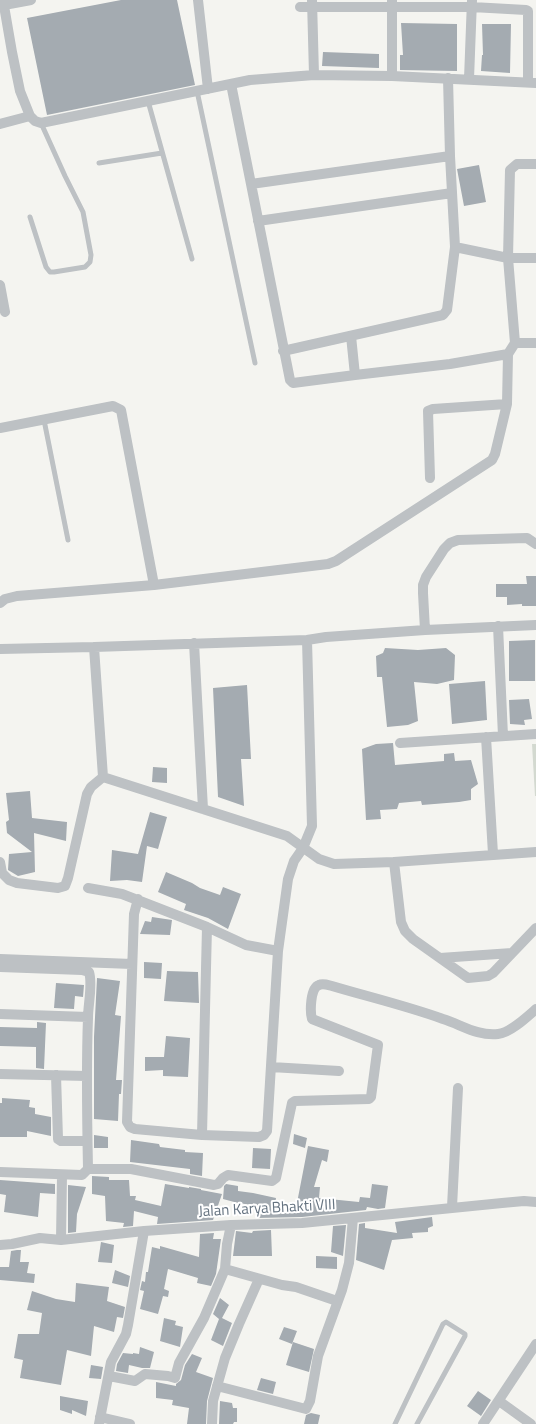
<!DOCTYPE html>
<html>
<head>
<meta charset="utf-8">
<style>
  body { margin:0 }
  canvas { display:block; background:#f4f4f0 }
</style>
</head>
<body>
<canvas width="536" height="1424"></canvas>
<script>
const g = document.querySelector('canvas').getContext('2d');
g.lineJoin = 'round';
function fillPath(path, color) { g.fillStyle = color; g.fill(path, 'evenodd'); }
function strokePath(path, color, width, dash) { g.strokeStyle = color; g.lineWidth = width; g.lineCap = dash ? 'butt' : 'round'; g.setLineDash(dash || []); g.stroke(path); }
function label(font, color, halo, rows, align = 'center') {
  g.font = font + ' "Titillium Web",sans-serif'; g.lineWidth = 4; g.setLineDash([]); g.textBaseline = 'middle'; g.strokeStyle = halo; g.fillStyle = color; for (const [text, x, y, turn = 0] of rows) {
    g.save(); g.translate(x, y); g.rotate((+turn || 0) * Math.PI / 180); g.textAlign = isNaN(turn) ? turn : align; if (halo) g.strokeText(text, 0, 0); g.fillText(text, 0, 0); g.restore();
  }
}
fillPath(new Path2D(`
  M532 744H536V796H535Z`), '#d3d9d0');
fillPath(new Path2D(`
  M121 0H177L195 85 47 115 27 18Z
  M401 23 457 24V71L400 70V55H403Z
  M482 24H511L510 73 481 71 482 55H483Z
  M323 52 379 54V68L322 66Z
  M479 165 486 202 464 206 457 169Z
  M526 576H536V606H522V604L507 605V597H496V584H527Z
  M535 640V681H509V641Z
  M385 648 418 650 446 648 455 655 454 680 437 684 414 682 418 721 408 725 387 727 382 677H377L376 656 383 653Z
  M485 681 487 720 452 724 449 684Z
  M247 685 251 759H241L244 806 218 797 213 688Z
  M529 699 532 719 524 720 525 725 510 724 509 700Z
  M393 743 395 765 444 761V754L454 753 455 761 471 760 478 784 471 789V800L459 802 422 805 421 801 399 803 397 809 380 810 381 819 366 820 362 749 376 744Z
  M153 767 167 768V783L152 782Z
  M30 791 32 818 67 822 66 841 34 833 35 872 18 876 8 870 9 854 32 852 7 833 6 822 9 820 6 793Z
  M150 812 167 817 158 849 147 846 142 882 127 880 110 881 112 850 138 854Z
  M166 872 192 883 200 888 220 895 223 887 241 894 228 929 208 918 184 910 186 904 158 892Z
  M152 917 172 920 170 935 140 934 145 921 151 922Z
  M144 962 162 963 161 979 144 978Z
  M167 971 198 972 199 1003 164 1001Z
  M97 978 120 981 115 1015 121 1016 116 1080H122L121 1094H119L118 1121 94 1119V1037Z
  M56 983 84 985 83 997 75 996 74 1009 54 1008Z
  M37 1022 46 1023 44 1069 36 1068V1047L0 1046V1027L37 1028Z
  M166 1036 190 1038 188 1077 163 1076V1070L145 1071V1057H164Z
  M2 1098 30 1100 29 1107 35 1108V1114L51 1117V1136L27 1131V1137H0V1103H2Z
  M294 1134 307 1138 305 1148 293 1144Z
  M94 1135 108 1137V1148H94Z
  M131 1140 159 1144 160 1147 185 1150V1152L203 1153 202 1176 190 1174V1169L130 1162Z
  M308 1146 329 1150 327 1162 322 1160 314 1187H320L319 1198 359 1202 360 1197 370 1198 372 1184 388 1186 385 1208 378 1209 367 1207 366 1210 302 1217 256 1218 259 1206 238 1203 223 1199 224 1186 226 1184 238 1186V1191L253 1193 276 1198 274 1210 296 1208Z
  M253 1148 271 1149 270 1169 252 1168Z
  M92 1176 109 1177V1180H129L130 1196H136L135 1200 161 1206 165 1184 189 1188V1187L201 1189V1190L222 1194 213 1220 157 1224 158 1217 134 1211 133 1226 123 1227 124 1223 106 1221 105 1196 92 1194Z
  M0 1180 55 1184V1194L40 1193 38 1217 4 1212 6 1195 0 1194Z
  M68 1185 86 1187 77 1214 76 1232 68 1233Z
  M432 1217 433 1226 428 1228V1232L412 1233 413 1238 392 1240 384 1270 356 1260 359 1224 365 1223V1228L397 1233 395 1222Z
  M346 1225 343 1256 331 1252 333 1226Z
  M271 1230 272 1256H233L236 1231 252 1233 253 1231Z
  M214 1233 213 1239H221L216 1274 211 1286 197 1283 198 1278 168 1269 164 1289 169 1291 168 1297 163 1296 158 1314 140 1309 144 1291 140 1290 142 1281 145 1282 146 1272H148L152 1247 160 1249V1246L199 1257 200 1234Z
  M101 1242 114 1245 112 1263 98 1262Z
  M17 1250H21L20 1262H29L27 1273 35 1274 34 1283 0 1280V1267H9L11 1251Z
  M316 1256 337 1257V1269L316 1268Z
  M115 1270 130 1276 128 1287 112 1283Z
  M76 1283 109 1287 107 1301 125 1307 123 1318 117 1317 114 1332 94 1326 91 1356 67 1350 61 1385 20 1378 23 1360 14 1358 18 1334H39L42 1313 27 1310 32 1291 56 1299 75 1302Z
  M220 1298 229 1305 222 1318 232 1323 223 1346 211 1340 219 1319 213 1314Z
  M164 1318 176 1321 175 1325 183 1327 180 1347 160 1341Z
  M284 1327 297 1331 292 1344 279 1339Z
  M293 1342 314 1349 309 1372 286 1365Z
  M140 1347 154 1352 150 1368H142L129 1365 128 1373 116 1371 117 1364 123 1353 133 1354V1353L139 1354Z
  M192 1354 202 1358 196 1372 213 1378 207 1401 206 1424H187L189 1408 172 1405 173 1400 156 1398V1382L176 1386V1384L181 1380 185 1365Z
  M91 1365 103 1367 101 1379 89 1378Z
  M261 1378 276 1382 273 1394 257 1390Z
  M478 1391 491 1400 481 1416 467 1406Z
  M60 1396 88 1401 86 1416 72 1410V1414L60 1410Z
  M220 1401 232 1403 233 1408H237V1422H234L233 1424H219Z
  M311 1413 320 1415 318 1424H304L306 1415Z`), '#a4abb1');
strokePath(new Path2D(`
  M197 91 255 363
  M148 101 192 259
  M99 163 162 153
  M30 217 46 267 50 272H54L85 267 90 262 91 255 83 212 65 176 41 123
  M44 420 68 540
  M395 1424 443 1324 446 1322 465 1334V1336L417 1424`), '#bdc1c4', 5);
strokePath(new Path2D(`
  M3 0 12 52 20 91 30 116 35 121 41 123 250 80 314 75 392 76 536 83
  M198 0 208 89
  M312 0 314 75
  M392 0V76
  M4 5 31 0
  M300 7H472L526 10 528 11V82
  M448 78 450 156
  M469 79 472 0
  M231 84 251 184 450 156 455 247 508 258H536
  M0 124 30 116
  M251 184 290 380 293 383 355 375
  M258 221 452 193
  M0 285 5 312
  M351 336 355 375 450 364 508 354
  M515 343H536
  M283 351 443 315 447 310 455 247
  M0 428 113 406 121 410 154 585
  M430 478 428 411 433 409 507 404 508 354 515 343 508 258 510 170 517 164H536
  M0 603 5 599 17 596 154 585 328 564 336 561 492 460 495 454 507 404
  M498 626 503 736
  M425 630 423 593V585L426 577 444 549 450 543 458 540 527 538 536 544
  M194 643 203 809
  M94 647 103 777
  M0 649 94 647 307 640 326 637 425 630 536 625
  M486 737 493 854
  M400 743 536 734
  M0 862 2 873 9 880 17 883 58 888 65 886 68 878 87 794 91 787 103 777 287 836 319 859 334 864 394 862 536 852
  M394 862 401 922 405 931 413 939 468 978 488 976 493 973 536 928
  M88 888 122 894 207 927 246 945 278 951
  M138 899 134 914 127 1122 130 1127 135 1129 202 1135 259 1137 264 1135 267 1131 278 951 288 879 294 861 303 848 312 826 307 640
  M440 958 512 953
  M0 959 132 964
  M0 967 82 970 89 972C93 984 88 1004 88 1018 86 1068 87 1119 88 1169
  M0 1014 88 1017
  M271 1067 339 1071
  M0 1074 87 1076
  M56 1075 58 1139 61 1141H87
  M202 1135 207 927
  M0 1172 82 1175 88 1169H131L214 1185 218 1184 223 1178 228 1175 272 1181 276 1178 292 1103 295 1101 369 1099 371 1097 378 1045 312 1019C310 1012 310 988 319 985 323 983 328 985 332 986 369 997 407 1006 443 1019 462 1025 477 1036 498 1034 510 1033 527 1017 536 1009
  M452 1207 458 1088
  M61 1240 62 1175
  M0 1245 12 1244 40 1238 61 1240 144 1231 231 1225 302 1223 502 1203 524 1201 536 1202
  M225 1269 282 1285 296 1287 337 1301
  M109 1376 135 1381 145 1374 168 1376 175 1378 179 1363 204 1318 225 1269 227 1244 231 1225
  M217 1386 306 1409 310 1401 318 1356 342 1290 349 1263 353 1218
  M499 1401 531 1424
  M100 1417 130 1424
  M99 1424 111 1362 126 1334 128 1325 144 1231
  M212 1424 213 1401 225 1358 239 1324 259 1279
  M483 1424 536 1344`), '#bdc1c4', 10);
label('15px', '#657380', '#fff', [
  ["Jalan Karya Bhakti VIII",267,1209,-3]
]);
</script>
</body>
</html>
